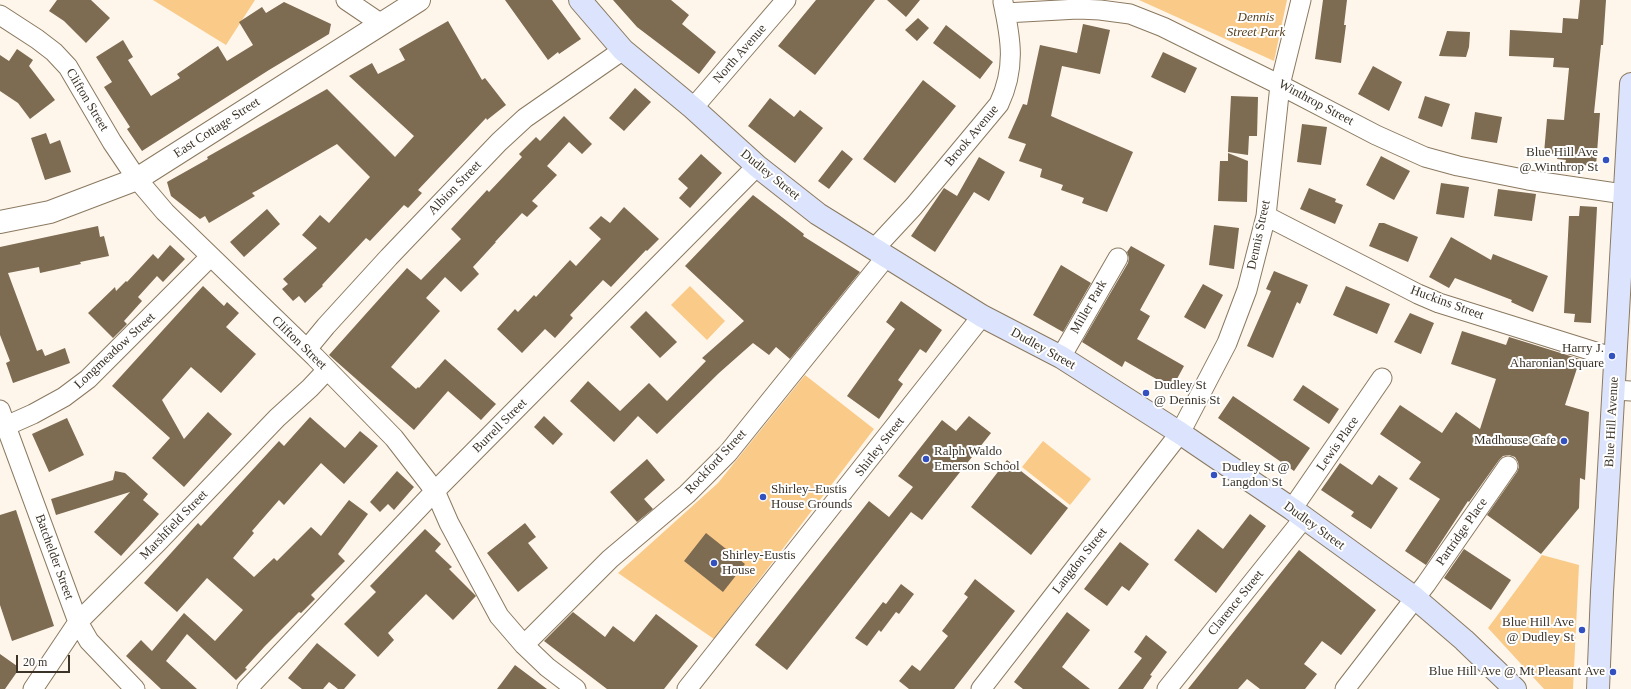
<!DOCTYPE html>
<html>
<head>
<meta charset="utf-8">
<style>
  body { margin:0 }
  #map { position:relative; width:1631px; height:689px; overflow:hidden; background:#fef6eb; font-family:Georgia,serif }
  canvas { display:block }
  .scale { position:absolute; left:16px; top:655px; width:54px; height:18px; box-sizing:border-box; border:2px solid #3b3328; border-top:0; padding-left:5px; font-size:12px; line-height:14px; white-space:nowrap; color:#3b3328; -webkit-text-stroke:3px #fff; paint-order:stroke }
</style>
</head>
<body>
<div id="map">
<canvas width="1631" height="689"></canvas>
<div class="scale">20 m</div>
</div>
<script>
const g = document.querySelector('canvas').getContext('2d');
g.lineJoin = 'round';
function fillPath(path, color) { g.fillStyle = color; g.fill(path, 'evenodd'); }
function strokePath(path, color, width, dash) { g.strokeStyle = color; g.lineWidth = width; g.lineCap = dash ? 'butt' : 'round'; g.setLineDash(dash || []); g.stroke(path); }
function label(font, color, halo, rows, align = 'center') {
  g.font = font + ' Georgia,serif'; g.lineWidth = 4; g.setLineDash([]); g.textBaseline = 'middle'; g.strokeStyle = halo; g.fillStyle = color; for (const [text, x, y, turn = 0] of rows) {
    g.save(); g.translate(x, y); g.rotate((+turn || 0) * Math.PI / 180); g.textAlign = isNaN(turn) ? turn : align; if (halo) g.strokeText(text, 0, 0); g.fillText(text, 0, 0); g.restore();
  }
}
fillPath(new Path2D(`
  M153 0H255L226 45Z
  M1139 0H1287L1274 61Z
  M690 286 725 321 707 340 671 305Z
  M805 375 874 429 714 639 618 573 718 483Z
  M1043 441 1091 479 1070 505 1022 467Z
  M1542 555 1579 565 1573 689H1544L1488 628Z`), '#faca88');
fillPath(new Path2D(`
  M57 0H91L110 18 86 43 64 21 49 11Z
  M505 0H552L581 39 559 54 558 52 548 60Z
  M613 0H671L689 15 682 24 716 52 699 74 637 27Z
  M816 0H875L815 75 778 46Z
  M887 0H920L906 17Z
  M1323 0H1347L1344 25H1346L1341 63 1315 59Z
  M1580 0H1606L1603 45H1601L1594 113H1600L1596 166 1565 164 1566 160 1557 159 1558 154 1544 153 1547 119 1564 120 1569 68 1553 67 1554 58 1509 56 1510 30 1562 33 1563 18 1578 19Z
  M284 2 331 24 329 34 269 70 142 151 127 129 130 127 104 87 112 82 96 57 123 40 133 57 128 60 151 96 180 78 177 74 218 46 227 61 253 45 239 22 262 7 266 13Z
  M918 18 929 28 917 41 905 30Z
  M448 21 482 80 485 78 506 105 487 120 486 118 418 190 422 193 408 208 404 205 370 241 366 238 322 285 323 286 305 303 299 296 293 301 282 289 288 284 283 279 317 248 302 235 320 215 329 223 370 177 337 144 256 191 252 193 255 196 209 223 205 216 200 219 171 196 167 182 208 159 207 157 327 89 395 157 414 136 349 76 372 63 378 74 405 60 399 49Z
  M1083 24 1110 30 1100 74 1062 66 1051 116 1133 152 1107 212 1082 203 1084 198 1061 190 1063 185 1040 177 1042 169 1019 161 1026 144 1008 138 1023 104 1027 105 1040 45 1077 53Z
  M946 25 993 62 980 79 933 43Z
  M1447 31 1470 32 1469 47 1466 57 1439 56Z
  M17 49 33 60 29 66 55 100 30 119 18 103 0 91V55L9 61Z
  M1163 52 1197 68 1185 93 1151 77Z
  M1373 66 1402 82 1389 111 1358 94Z
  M923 80 956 106 895 183 863 159Z
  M635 88 651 102 624 131 609 118Z
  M1231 96 1258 97 1257 136H1249L1248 155 1228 152Z
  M1425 96 1450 104 1442 127 1418 118Z
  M770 98 794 117 800 110 823 128 795 163 748 126Z
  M1475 112 1502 117 1497 143 1471 139Z
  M564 116 592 144 582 154 569 142 547 166 557 175 532 201 538 206 527 217 522 213 495 242H496L473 267 479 274 461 292 445 277 426 298 440 311 391 367 416 389 418 387 419 388 445 359 496 404 481 420 448 391 414 430 329 355 407 268 421 280 461 239 451 229 487 190 489 192 522 157 519 154 536 137 540 141Z
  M1302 124 1327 127 1321 165 1297 162Z
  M46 133 50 144 60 140 71 172 45 180 31 138Z
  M842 150 853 159 829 189 818 181Z
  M1228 153 1248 161 1247 202 1218 201 1220 161H1228Z
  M701 154 722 173 690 208 679 198 688 188 678 179Z
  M1381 156 1410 171 1394 200 1366 185Z
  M979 157 1005 172 989 201 974 192 935 252 911 236 944 188 957 196Z
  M1441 183 1469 187 1464 218 1436 214Z
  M1309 188 1336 199 1335 202 1343 205 1335 224 1300 209Z
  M1498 189 1536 194 1532 221 1494 216Z
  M753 195 804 234 803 236 860 272 790 359 776 347 769 355 753 343 719 373 657 434 638 416 614 442 570 401 588 381 620 411 649 383 667 401 706 361 702 358 744 321 685 266Z
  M1580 206 1597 207 1591 323 1574 322 1575 314 1564 313 1569 216H1579Z
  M624 207 659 239 647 251 646 250 611 287 603 280 570 315 573 318 555 338 545 329 522 353 497 329 515 309 518 312 534 295 536 297 570 260 576 266 601 239 589 228 601 216 610 223Z
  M267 209 280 224 244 257 230 242Z
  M1379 223H1384L1418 237 1408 262 1369 246Z
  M1214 225 1239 228 1234 269 1209 265Z
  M98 226 100 237 104 236 109 256 80 262 81 264 40 273 39 267 8 273 37 351 42 349 45 356 65 348 70 363 13 383 6 363 10 361 0 335V247Z
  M1451 237 1491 260 1493 254 1548 276 1533 312 1511 302 1512 300 1455 278 1449 288 1429 277Z
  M170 245 185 259 163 282 157 276 138 297 142 301 124 321 127 324 113 338 88 313 115 287 116 291 126 281 127 282 153 254 158 259Z
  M1131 246 1165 265 1140 310 1150 316 1137 339 1184 366 1172 388 1125 361 1122 367 1082 342 1128 263 1129 258 1127 252Z
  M1061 265 1091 283 1063 332 1033 315Z
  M1274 271 1308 285 1300 304 1297 302 1273 358 1247 346 1271 291 1266 289Z
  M1203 284 1223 295 1205 329 1184 317Z
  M203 286 224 306 227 302 239 313 226 327 256 354 221 393 191 367 162 400 184 439 208 412 232 434 184 487 152 458 170 438 112 386Z
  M1346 286 1390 304 1377 334 1333 315Z
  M901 301 942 330 926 353 920 349 898 380 903 384 879 419 847 396 895 329 886 322Z
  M646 311 677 342 660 358 630 327Z
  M1410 313 1434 323 1421 354 1394 342Z
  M1462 331 1506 345 1509 337 1580 359 1565 405 1589 412 1585 480 1580 478 1579 508 1541 554 1487 515 1517 472 1519 467 1518 462 1515 457 1509 455 1503 456 1499 460 1469 502 1468 501 1426 565 1405 551 1440 499 1409 479 1421 462 1380 434 1400 405 1442 433 1456 412 1480 429 1496 379 1451 364Z
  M1303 385 1339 409 1329 424 1293 400Z
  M1233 396 1310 448 1294 471 1218 418Z
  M544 416 563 434 553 445 534 427Z
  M969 416 991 433 922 520 911 512 787 670 755 645 869 501 889 517 913 487 898 476 942 420 956 431Z
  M310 417 345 448 360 431 378 446 344 484 321 463 284 505 279 500 252 531 254 533 233 558 254 577 274 558 277 561 311 527 321 536 349 500 368 514 338 554 345 561 311 595 315 599 301 613 299 612 265 646 245 668 247 669 236 680 187 634 166 661 197 689H161L126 656 141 640 152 651 184 613 215 641 243 610 207 578 177 612 144 583 198 523 201 526 279 441 284 446Z
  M67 418 84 455 49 472 32 434Z
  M647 459 665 480 644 499 653 509 637 522 610 492Z
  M1007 460 1068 508 1031 555 971 507Z
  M1340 463 1372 485 1379 475 1398 488 1371 529 1351 516 1354 512 1321 490Z
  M115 471 125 473 148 494 143 500 159 514 121 556 94 532 130 492 56 515 51 499 113 480Z
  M397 471 414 487 394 510 388 504 380 512 370 502Z
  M16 510 54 626 12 641 0 605V515Z
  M1250 514 1266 526 1216 593 1174 560 1198 529 1223 549Z
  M525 523 536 537 528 543 548 568 518 592 487 553Z
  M425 529 441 544 435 551 452 567 449 569 476 596 453 620 426 594 388 633 394 640 378 657 344 624 376 592 370 586Z
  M706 533 745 564 723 592 684 561Z
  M1120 542 1149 564 1129 591 1122 586 1107 606 1084 589Z
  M1464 549 1511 580 1491 610 1444 578Z
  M1299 550 1376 610 1341 655 1322 641 1304 664 1317 674 1305 689H1260L1247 679 1238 689H1188Z
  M975 579 1015 611 954 689H909L899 681 912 665 920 671 948 636 942 631 968 597 964 594Z
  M901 584 914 594 899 614 896 612 881 632 879 630 867 646 855 638 883 602 886 604Z
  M573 612 605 637 613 626 634 642 656 614 698 646 664 689H607L544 641Z
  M1067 612 1090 630 1062 667 1090 689H1023L1014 682Z
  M1146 635 1167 652 1150 675 1152 676 1143 689H1118L1142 658 1134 652Z
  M317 643 356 675 344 689H338L329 682 323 689H302L288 678Z
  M0 654 17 666V672L5 689H0Z
  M515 665 547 689H497Z`), '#7d6b52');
const minor = new Path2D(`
  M346 0 380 23
  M1005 13 1078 9 1100 10 1130 14 1163 27 1280 85 1376 135 1425 157 1458 166 1528 180 1631 195
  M0 15 37 39 54 52 68 67 112 142 137 179 165 212 315 357 394 438 435 491 449 523 499 616 524 645 547 667 576 689
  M693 108 786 0
  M1266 216 1418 294 1439 303 1615 358
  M874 249 914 206 999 104C1016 68 1011 39 1003 2
  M307 349 326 326 389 257 499 142 525 118 623 50
  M1061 357 1118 258
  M1615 390 1631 391
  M0 410 78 622 89 641 135 689
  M6 426 33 414 64 397 88 379 210 257
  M1292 509 1382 378
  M524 645 610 559 687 494 728 453 886 257
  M33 689 78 622 158 542 277 418 310 388 327 370
  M247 689 435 491 757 166
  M687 689 982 316
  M981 689 1180 433 1227 343 1247 290 1266 216 1280 85 1301 0
  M1167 689 1304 518
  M1345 689 1426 584 1508 466`);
const tertiary = new Path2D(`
  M0 222 50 212 137 179 419 0`);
const secondary = new Path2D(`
  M580 0 623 50 693 108 757 166 818 214 982 316 1061 357 1180 433 1292 509 1415 598 1464 640 1515 689
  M1598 689 1602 592 1631 84`);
strokePath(minor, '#8b7960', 21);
strokePath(tertiary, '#8b7960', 24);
strokePath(secondary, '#8b7960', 24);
strokePath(minor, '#fff', 19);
strokePath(tertiary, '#fff', 22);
strokePath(secondary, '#dbe4fc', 22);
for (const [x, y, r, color] of [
  [1606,160,4,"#3350c1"],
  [1612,356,4,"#3350c1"],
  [1146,393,4,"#3350c1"],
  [1564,441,4,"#3350c1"],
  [926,459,4,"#3350c1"],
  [1214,475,4,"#3350c1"],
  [763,497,4,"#3350c1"],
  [714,563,4,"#3350c1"],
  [1582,630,4,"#3350c1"],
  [1613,672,4,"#3350c1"]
]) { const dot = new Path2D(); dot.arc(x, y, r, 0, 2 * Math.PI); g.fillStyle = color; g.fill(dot); strokePath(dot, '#fff', 1.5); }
label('italic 13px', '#57401f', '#fff', [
  ["Dennis",1256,18],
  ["Street Park",1256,33]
]);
label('13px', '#3b3328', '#fff', [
  ["North Avenue",740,54,-49],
  ["Clifton Street",87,100,59],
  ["Winthrop Street",1316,103,28],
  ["East Cottage Street",217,128,-33],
  ["Brook Avenue",972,136,-50],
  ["Dudley Street",770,175,39],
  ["Albion Street",455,188,-46],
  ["Dennis Street",1259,235,-78],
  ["Huckins Street",1447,303,20],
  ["Miller Park",1089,307,-60],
  ["Clifton Street",299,343,44],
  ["Dudley Street",1043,349,29],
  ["Longmeadow Street",115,351,-43],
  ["Blue Hill Avenue",1612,422,-87],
  ["Burrell Street",500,426,-45],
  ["Lewis Place",1338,444,-55],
  ["Shirley Street",880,447,-52],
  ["Rockford Street",716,462,-47],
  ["Marshfield Street",174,525,-46],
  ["Dudley Street",1314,526,36],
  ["Partridge Place",1462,532,-55],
  ["Batchelder Street",54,557,70],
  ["Langdon Street",1080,561,-52],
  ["Clarence Street",1236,603,-51]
]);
label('13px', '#3b3328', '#fff', [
  ["Blue Hill Ave",1598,153],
  ["@ Winthrop St",1598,168],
  ["Harry J.",1604,349],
  ["Aharonian Square",1604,364],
  ["Dudley St",1154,386,"left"],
  ["@ Dennis St",1154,401,"left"],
  ["Madhouse Cafe",1556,441],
  ["Ralph Waldo",934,452,"left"],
  ["Emerson School",934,467,"left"],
  ["Dudley St @",1222,468,"left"],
  ["Langdon St",1222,483,"left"],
  ["Shirley–Eustis",771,490,"left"],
  ["House Grounds",771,505,"left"],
  ["Shirley-Eustis",722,556,"left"],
  ["House",722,571,"left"],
  ["Blue Hill Ave",1574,623],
  ["@ Dudley St",1574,638],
  ["Blue Hill Ave @ Mt Pleasant Ave",1605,672]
], 'right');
</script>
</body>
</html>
